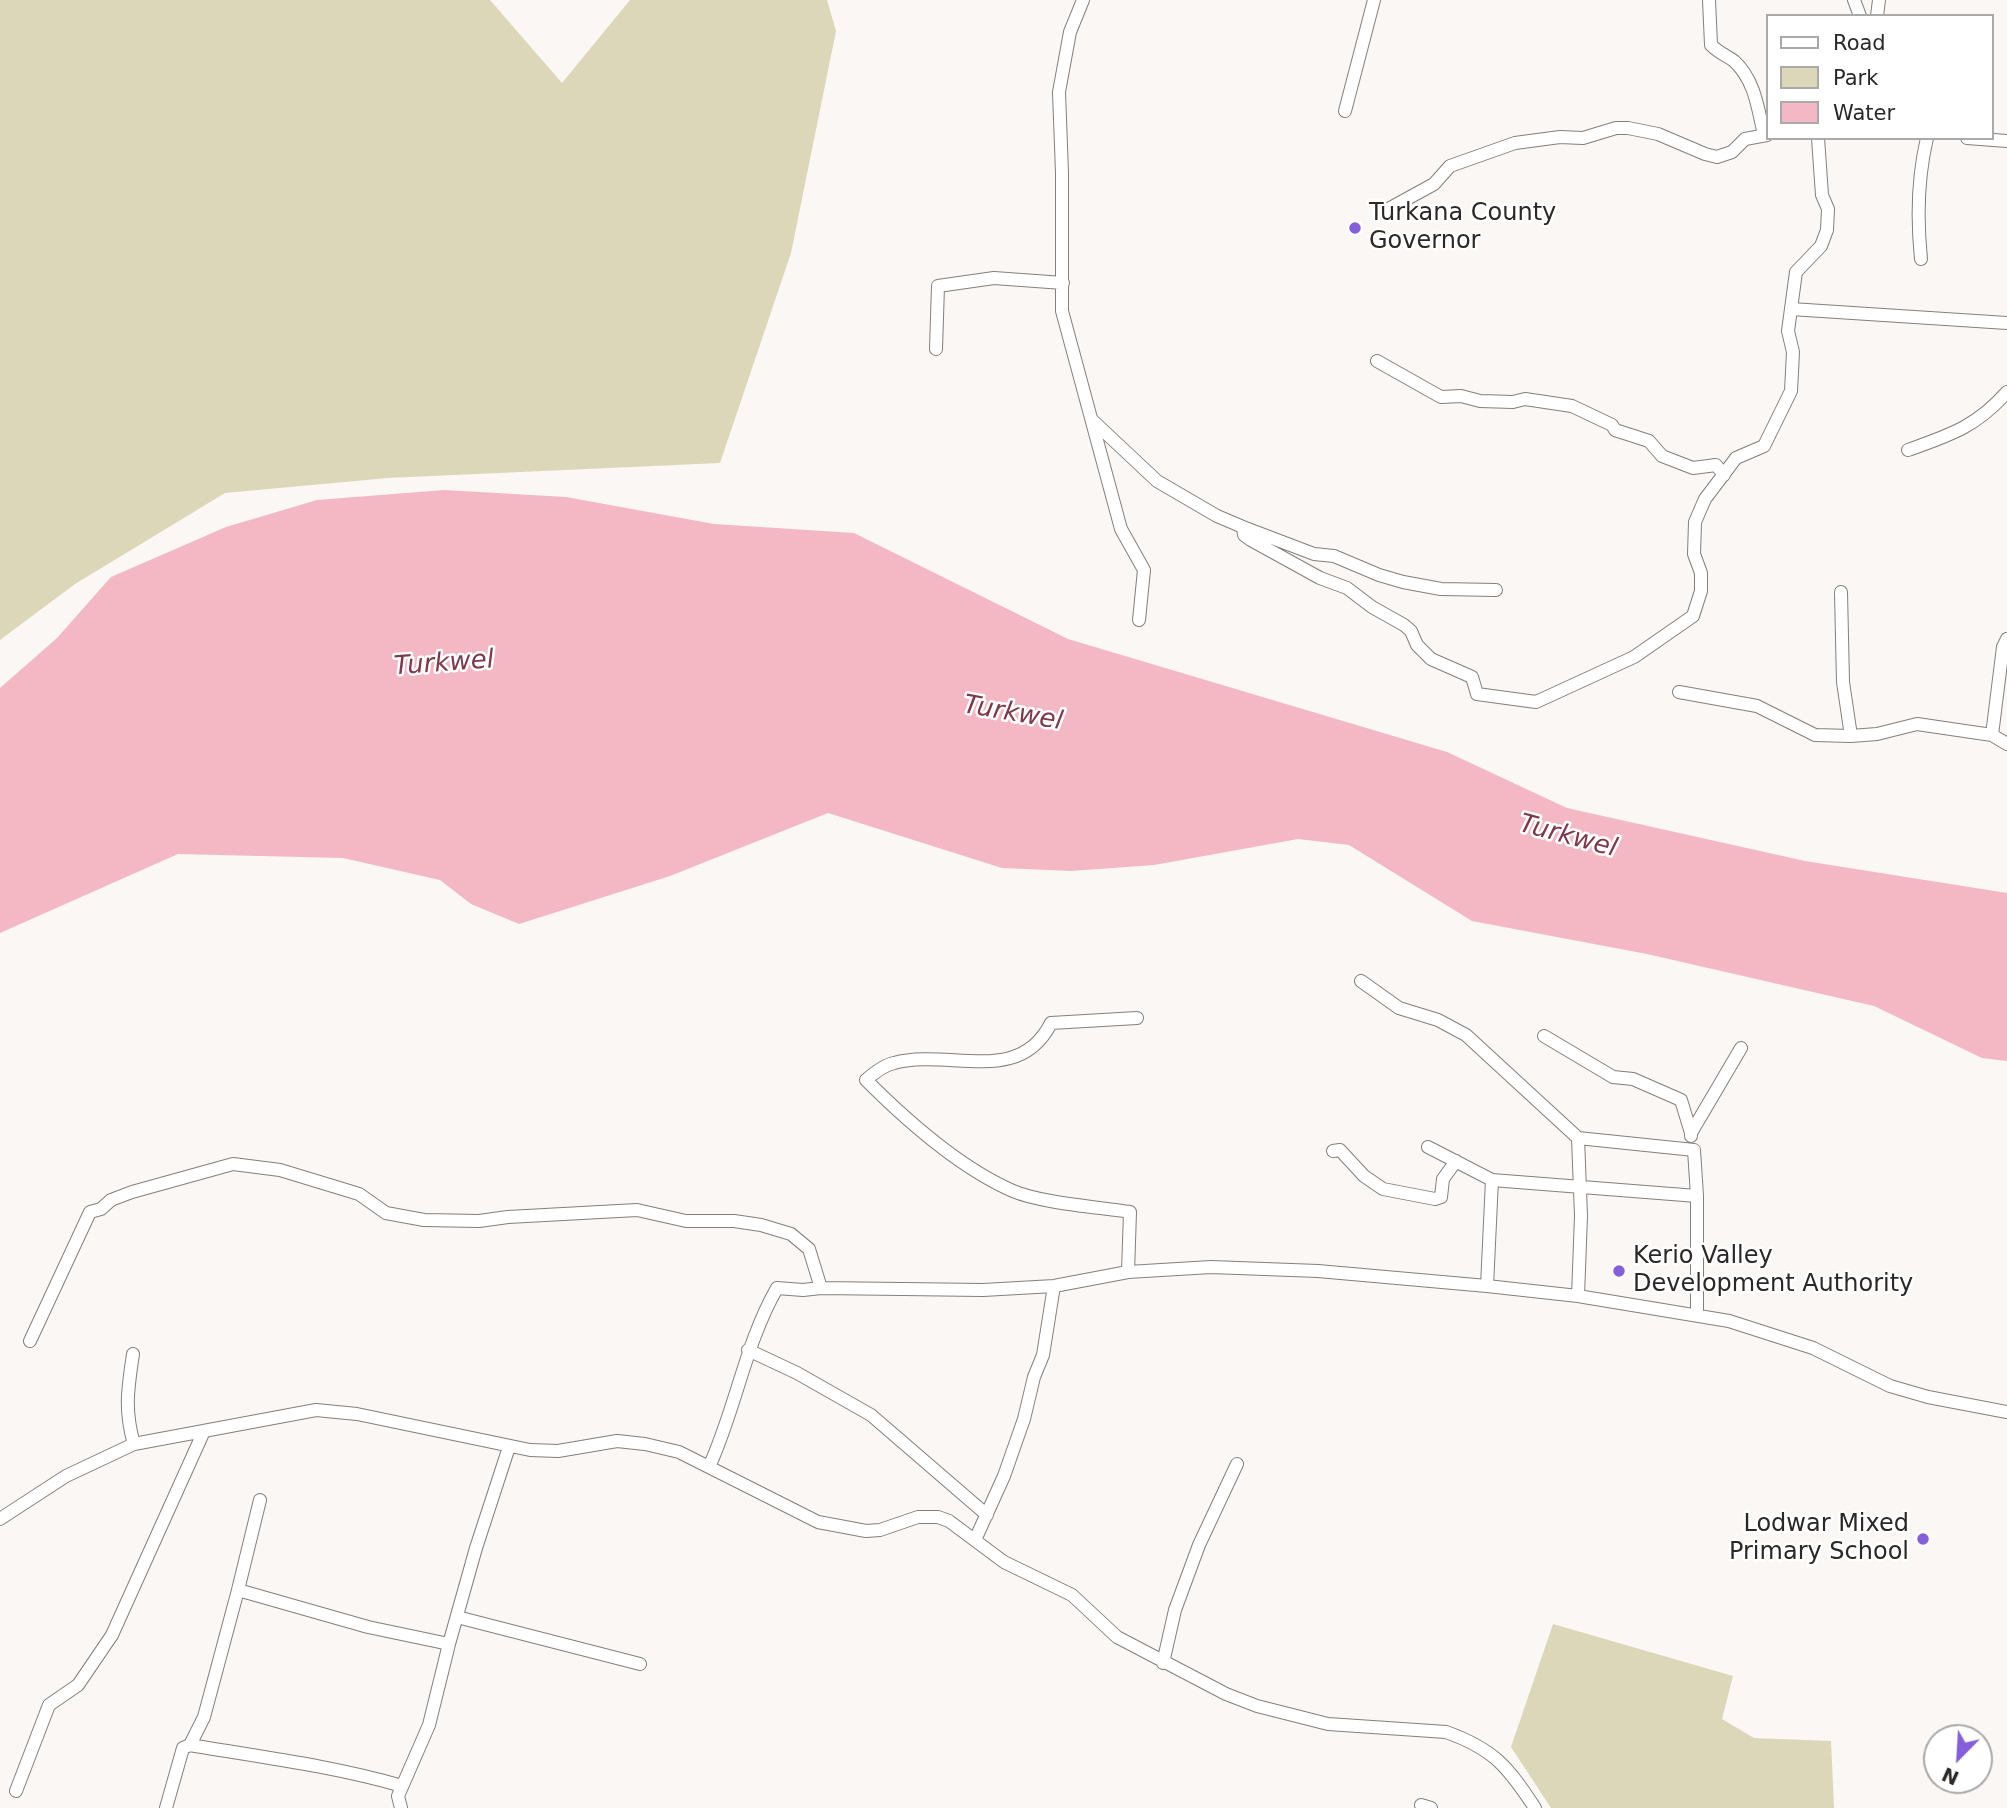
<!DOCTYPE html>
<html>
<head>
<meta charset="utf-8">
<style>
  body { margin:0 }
  #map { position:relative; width:2007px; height:1808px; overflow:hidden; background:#fbf7f4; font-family:"DejaVu Sans",sans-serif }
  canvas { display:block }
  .legend { position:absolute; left:1766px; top:14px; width:228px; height:126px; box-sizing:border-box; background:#fff; border:2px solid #aaa9a9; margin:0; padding:9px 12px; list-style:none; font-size:21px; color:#2b2928 }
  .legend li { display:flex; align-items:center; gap:14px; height:35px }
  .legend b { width:35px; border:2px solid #aaa9a9 }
  .north { position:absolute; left:1923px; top:1724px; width:70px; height:70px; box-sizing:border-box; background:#fff; border:2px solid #aaa9a9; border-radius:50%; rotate:204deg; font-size:19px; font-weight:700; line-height:28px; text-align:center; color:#2b2928 }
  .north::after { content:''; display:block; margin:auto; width:24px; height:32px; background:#855fd9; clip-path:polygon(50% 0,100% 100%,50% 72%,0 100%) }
</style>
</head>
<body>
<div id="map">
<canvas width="2007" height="1808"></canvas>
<ul class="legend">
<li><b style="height:9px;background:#fff"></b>Road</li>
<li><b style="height:19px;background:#dcd7b8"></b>Park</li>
<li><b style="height:19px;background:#f3b8c3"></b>Water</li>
</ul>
<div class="north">N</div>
</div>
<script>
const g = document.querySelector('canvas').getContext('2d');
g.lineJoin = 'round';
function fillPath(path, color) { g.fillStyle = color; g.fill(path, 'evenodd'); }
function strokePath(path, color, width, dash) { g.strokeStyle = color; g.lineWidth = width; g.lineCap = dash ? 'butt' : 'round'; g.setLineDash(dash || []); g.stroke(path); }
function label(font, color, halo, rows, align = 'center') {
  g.font = font + ' "DejaVu Sans",sans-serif'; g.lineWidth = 5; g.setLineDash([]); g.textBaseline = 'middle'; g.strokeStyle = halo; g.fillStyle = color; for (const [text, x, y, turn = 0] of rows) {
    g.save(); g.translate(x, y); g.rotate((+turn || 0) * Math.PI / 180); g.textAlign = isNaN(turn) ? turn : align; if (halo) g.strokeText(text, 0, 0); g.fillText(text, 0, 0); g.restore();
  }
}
fillPath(new Path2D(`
  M0 0H490L562 83 630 0H827L836 31 791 253 720 463 388 478 225 493 75 584 0 640Z
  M1553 1624 1733 1676 1722 1719 1754 1738 1831 1741 1834 1808H1551L1511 1747Z`), '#dcd7b8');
fillPath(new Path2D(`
  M444 490 566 497 714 524 854 533 1068 639 1447 752 1567 808 1805 861 2007 893V1061L1982 1058 1874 1006 1647 954 1472 921 1349 845 1298 839 1154 865 1071 871 1002 868 828 813 670 876 519 924 471 904 440 880 343 858 178 854 0 933V688L57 638 111 577 226 527 317 500Z`), '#f3b8c3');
const minor = new Path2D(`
  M1083 0 1070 32 1059 92 1062 173V311L1121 529 1144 570 1139 620
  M1709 0 1711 45C1720 54 1728 56 1734 61 1755 80 1758 109 1764 135
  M1854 0 1860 16
  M1877 16 1879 0
  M1345 111 1374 0
  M1967 138 2007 141
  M1383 212 1434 184 1450 166 1515 143 1560 137 1583 138 1616 128H1628L1658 134 1705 154 1717 157 1732 152 1745 139 1767 135
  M1921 259C1917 220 1918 176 1927 138
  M1791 309 2007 323
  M936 349 938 286 994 278 1063 283
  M1377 361 1441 397 1461 396 1480 401 1513 402 1525 399 1572 406 1612 425 1615 430 1649 441 1662 456 1693 468 1716 465 1724 475
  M1092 420 1157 481 1217 516 1243 527 1314 554 1334 556 1379 575 1403 582 1441 589 1496 590
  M1908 450C1950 435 1976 427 2007 392
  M1243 527 1244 535 1251 540 1320 578 1347 588 1372 607 1404 625 1411 631 1417 645 1431 659 1472 677 1477 694 1536 702 1634 657 1693 616 1701 591V573L1694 554 1695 522 1705 499 1736 458 1764 446 1791 391 1793 352 1788 331 1796 272 1821 246 1827 230 1828 209 1822 195 1818 138
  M1841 592 1843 682 1851 736
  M2007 639 2003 647 1992 735 2007 744
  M1679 692 1757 706 1815 735 1851 736 1877 734 1917 724 1992 735
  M1361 981 1399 1008 1438 1020 1466 1035 1578 1138 1694 1150 1697 1196V1314
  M1544 1036 1613 1077 1633 1079 1681 1100 1691 1133
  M1691 1136V1133L1741 1048
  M1428 1147 1492 1180 1697 1196
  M1333 1151 1340 1150 1364 1176 1383 1189 1435 1199 1441 1197 1443 1179 1456 1161
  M1128 1272 1130 1212C1098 1207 1041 1203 1013 1191 960 1168 906 1120 866 1080 874 1073 884 1065 894 1063 949 1048 1019 1087 1051 1023L1137 1018
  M1487 1286 1492 1180
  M1578 1296 1581 1216 1578 1138
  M30 1341 90 1212 101 1209 111 1200 132 1192 233 1164 280 1170 359 1194 386 1213 424 1220 479 1221 508 1217 637 1210 686 1221H734L761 1225 791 1234 809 1249 821 1288
  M748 1350 797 1373 871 1415 987 1515
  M133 1354C128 1388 124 1410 134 1444
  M709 1467C736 1408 745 1344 777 1288L803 1290 821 1288 983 1290 1054 1286 1128 1272 1211 1267 1318 1271 1487 1286 1578 1296 1729 1321 1813 1348 1890 1386 1928 1397 2007 1412
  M0 1519 66 1476 134 1444 316 1410 357 1414 530 1450 558 1451 617 1441 645 1444 679 1452 818 1522 866 1531 880 1530 918 1517H938L949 1521 1004 1562 1072 1595 1117 1637 1226 1694 1257 1706 1328 1724 1446 1732C1494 1749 1508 1767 1535 1808
  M975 1540 1004 1476 1024 1419 1034 1377 1043 1355 1054 1286
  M238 1590 260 1500
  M457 1617 640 1664
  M1163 1663 1175 1610 1199 1545 1237 1464
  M190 1745C261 1757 333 1766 402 1786
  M16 1791 49 1705 78 1685 112 1635 204 1431
  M1421 1805 1431 1808
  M166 1808 183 1748 190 1745 204 1717 238 1590 368 1627 449 1644 476 1548 509 1447
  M401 1808 398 1796 429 1725 449 1644`);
strokePath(minor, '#837f7c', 14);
strokePath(minor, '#fff', 12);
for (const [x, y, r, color] of [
  [1355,228,7,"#855fd9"],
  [1619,1271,7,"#855fd9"],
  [1923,1539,7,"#855fd9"]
]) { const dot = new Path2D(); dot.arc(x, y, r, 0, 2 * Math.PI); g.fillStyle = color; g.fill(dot); strokePath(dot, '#fff', 2.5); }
label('24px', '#2b2928', '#fff', [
  ["Turkana County",1369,214],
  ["Governor",1369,242],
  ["Kerio Valley",1633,1257],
  ["Development Authority",1633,1285],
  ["Lodwar Mixed",1909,1525,"right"],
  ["Primary School",1909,1553,"right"]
], 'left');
label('italic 26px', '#7e384a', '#fff', [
  ["Turkwel",444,664,-4],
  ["Turkwel",1013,714,10],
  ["Turkwel",1568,837,15]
]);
</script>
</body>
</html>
